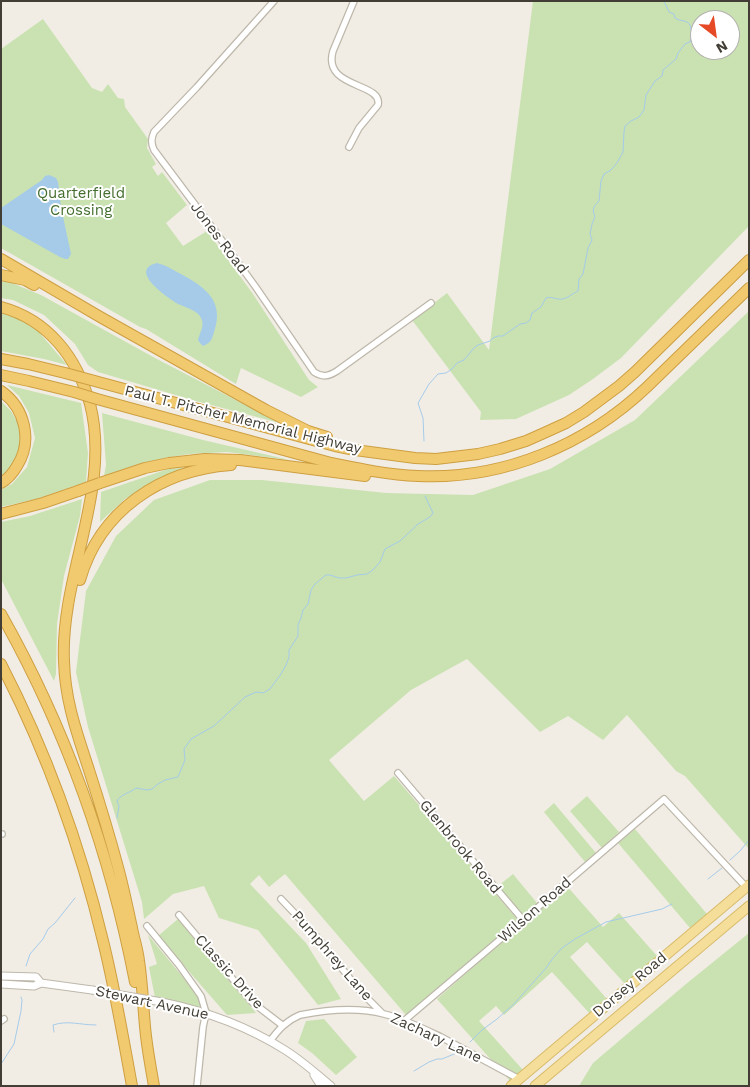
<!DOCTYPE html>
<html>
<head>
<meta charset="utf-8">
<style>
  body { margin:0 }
  #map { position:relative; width:750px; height:1087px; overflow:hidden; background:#f1ede5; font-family:"Work Sans",sans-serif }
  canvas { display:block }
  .frame { position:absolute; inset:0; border:2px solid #423e35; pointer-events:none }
  .north { position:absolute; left:690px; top:10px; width:50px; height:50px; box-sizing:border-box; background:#fff; border:1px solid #b3b2ae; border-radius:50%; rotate:150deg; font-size:14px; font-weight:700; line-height:20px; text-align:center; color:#423e35 }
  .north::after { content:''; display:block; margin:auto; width:18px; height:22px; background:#e64926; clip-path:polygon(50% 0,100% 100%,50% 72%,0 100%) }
</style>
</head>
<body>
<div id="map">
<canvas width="750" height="1087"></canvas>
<div class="frame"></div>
<div class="north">N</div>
</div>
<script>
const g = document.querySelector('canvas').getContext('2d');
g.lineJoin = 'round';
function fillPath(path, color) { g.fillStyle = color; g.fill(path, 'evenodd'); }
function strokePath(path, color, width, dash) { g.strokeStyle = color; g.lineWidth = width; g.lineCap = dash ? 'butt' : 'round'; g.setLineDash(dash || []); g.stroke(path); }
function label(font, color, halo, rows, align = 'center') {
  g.font = font + ' "Work Sans",sans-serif'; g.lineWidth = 4; g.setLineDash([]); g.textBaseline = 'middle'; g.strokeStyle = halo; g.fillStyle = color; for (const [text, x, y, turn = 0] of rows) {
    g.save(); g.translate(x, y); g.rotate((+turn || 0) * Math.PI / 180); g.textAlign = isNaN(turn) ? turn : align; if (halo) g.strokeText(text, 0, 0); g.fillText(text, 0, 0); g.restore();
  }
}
fillPath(new Path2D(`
  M533 1H749V226L621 358 593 379 569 395 516 419 480 420 481 412 412 320 447 293 489 350ZM700 20H730V50H700Z
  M43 19 92 88 102 92 108 84 118 98 124 99 125 107 148 139 147 148 156 164 152 167 158 176 162 172 187 205 166 223 183 246 207 231 253 294 309 380 318 387 301 397 241 368 236 384 146 329 140 327 1 248V49Z
  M1 281 12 283 41 295 155 358 280 423 196 401 98 372 88 365 75 344 44 315 13 300 1 298Z
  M749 311V849L685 776 676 771 627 715 603 740 568 716 540 732 467 659 411 690 329 760 364 801 394 776 518 920 406 1015 285 874 269 887 259 875 250 884 306 943 341 999 318 1005 258 930 219 918 204 886 173 894 144 919 142 902 88 727 76 672 86 591 116 536 154 500 210 480H262L386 493 473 495 550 469 635 420Z
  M1 313 19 319 38 331 67 365 44 359 1 351Z
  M7 385 81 403 88 453 86 482 36 499 1 507V490L12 484 27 467 35 438 29 413 19 396Z
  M1 401 11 411 19 425 21 435V445L13 466 1 477Z
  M102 413 203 440 290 460 227 452 189 454 165 458 136 465 104 476 106 465Z
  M192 467 169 475 125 499 100 522 101 492 168 469Z
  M82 499 80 516 64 576 57 624 56 674 54 681 1 579V522L30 516Z
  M587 796 619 832 602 848 570 811Z
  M554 803 596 853 585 862 544 812Z
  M635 829 707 914 690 928 618 843Z
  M513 874 537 903 523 915 498 886Z
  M566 885 603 927 619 913 657 956 625 984 587 942 570 957 607 999 590 1014 552 972 504 1015 496 1006 479 1021 523 1070 510 1081 437 999Z
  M178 919 256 1013 227 1015 158 936Z
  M749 933V1086H579L593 1063 686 984Z
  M148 935 211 1011 157 1008 149 967 157 964Z
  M324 1019 357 1057 336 1075 312 1053 298 1043 306 1021Z`), '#cae2b1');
fillPath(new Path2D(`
  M49 175 56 178 58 182 61 207 71 254 68 259H65L60 257 1 224V208L42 180 45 176Z
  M157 263C166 265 173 270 181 274 205 287 225 301 214 332 212 339 211 343 203 346L200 343 198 340C200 332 205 325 201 318 199 314 196 312 192 310 188 308 183 306 178 304 168 298 127 270 157 263Z`), '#a5cbe9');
strokePath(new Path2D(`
  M424 441 423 418 418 403 429 384 438 374 446 373 452 369 457 363 464 360 474 348 478 345 490 341 493 338 498 336H503L520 324 526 323 530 320 532 313 541 307 546 298C552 296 556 300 563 299 568 298 573 293 578 291L579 279 583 274 588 248 592 240 590 234 592 224 595 217C592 209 593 207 599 201L601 181 604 174 611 170 617 163 623 152 624 132 625 126 631 121 639 117 644 110 646 95 655 81 662 76 663 70 676 59 678 53 685 44 690 42C691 36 693 25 687 22 683 20 679 21 675 18L674 14 669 12 664 1
  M117 818 119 806 117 801C121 794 130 793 136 788L147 790 152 789 158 784 165 780 178 777 185 760 184 749 191 739 214 726 245 697 256 692 263 693 270 689 281 674 286 665 289 657V650L298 636V625L301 618 303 610 308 604 311 590 315 584 326 575H330L339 578H346L357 575 367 574 373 570 380 562 385 549 400 541 418 524 430 517 433 513 425 496
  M730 860 740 851 749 840
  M708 879 722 868
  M26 966 30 954 43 939 48 929 55 923 75 898
  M54 1032 53 1025C68 1020 80 1025 96 1025
  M470 1042 482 1030 497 1019 514 1004 546 968 553 958 562 948 575 939 606 922 662 909 672 904
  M1 1064 14 1044 21 1011 22 1000 21 997
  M414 1071 429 1062 437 1059H442L459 1052`), '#a5cbe9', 1);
const minor = new Path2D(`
  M274 1 197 87 154 132C151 139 151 143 154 150L220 238 255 286 314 372C323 378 329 376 337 371L431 303
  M349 147 359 128 378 105C383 82 322 89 333 51L354 1
  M398 773 523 920
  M1 834H2
  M281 899 319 939 358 989 382 1013
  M179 915 252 1002 282 1025
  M147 926 179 965 201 996 206 1013 203 1027 197 1086
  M405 1020 523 920 664 799 747 888
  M1 1021 4 1019
  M270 1041C279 1029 286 1021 300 1015 325 1010 358 1007 384 1014 404 1019 422 1028 441 1037 467 1051 493 1065 519 1079`);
const tertiary = new Path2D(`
  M1 976 36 977 41 983
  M1 984 34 986 41 983 92 990
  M162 1002C205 1011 247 1026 285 1050 301 1060 316 1073 331 1086
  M314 1075 321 1086`);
const primary = new Path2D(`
  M511 1086 749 885
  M535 1086 749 906`);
const motorway = new Path2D(`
  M1 259 102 318 266 410 308 431 327 437
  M1 275 25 280 34 285
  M1 307C49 320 77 358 90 404 112 489 60 576 64 661 65 701 77 733 89 770 100 804 110 837 119 871 124 890 128 909 132 928 134 939 138 950 139 961 143 986 143 1011 146 1036 148 1053 151 1069 154 1086
  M1 359 28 364 65 373
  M1 375 29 381 74 392
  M91 380 335 446 355 450 415 458 436 459 478 454 500 449 526 441 544 433 566 423 584 412 619 386 635 372 749 260
  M1 391C25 408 33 441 17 466 13 473 8 479 1 483
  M97 399 331 463C360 469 389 475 418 476 503 480 586 445 647 387L749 288
  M100 483 145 468 169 463 205 459 240 460 365 476
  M1 514 43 503 78 491
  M80 580C100 510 161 470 231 465
  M1 614C66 729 110 853 135 982
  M1 664C46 751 80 845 103 941 115 989 123 1037 132 1086`);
strokePath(minor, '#beb8ab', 8);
strokePath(tertiary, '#beb8ab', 9);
strokePath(primary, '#d8bb6b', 11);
strokePath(motorway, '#ce9f41', 12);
strokePath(minor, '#fff', 5.5);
strokePath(tertiary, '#fff', 7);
strokePath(primary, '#f5de99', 9);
strokePath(motorway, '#f1ca70', 10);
const tertiaryBridge = new Path2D(`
  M92 990 162 1002`);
const motorwayBridge = new Path2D(`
  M65 373 91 380
  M74 392 97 399
  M78 491 100 483`);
strokePath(tertiaryBridge, '#beb8ab', 9, []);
strokePath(motorwayBridge, '#ce9f41', 12, []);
strokePath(tertiaryBridge, '#fff', 7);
strokePath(motorwayBridge, '#f1ca70', 10);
label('15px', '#446e2e', '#fff', [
  ["Quarterfield",81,194],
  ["Crossing",81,211]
]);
label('15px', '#423e35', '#fff', [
  ["Jones Road",219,238,53],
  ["Paul T. Pitcher Memorial Highway",243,420,14],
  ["Glenbrook Road",460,847,50],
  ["Wilson Road",535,910,-41],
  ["Pumphrey Lane",332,956,49],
  ["Classic Drive",229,972,48],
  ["Dorsey Road",630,985,-40],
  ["Stewart Avenue",152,1003,12],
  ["Zachary Lane",436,1038,25]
]);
</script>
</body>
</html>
